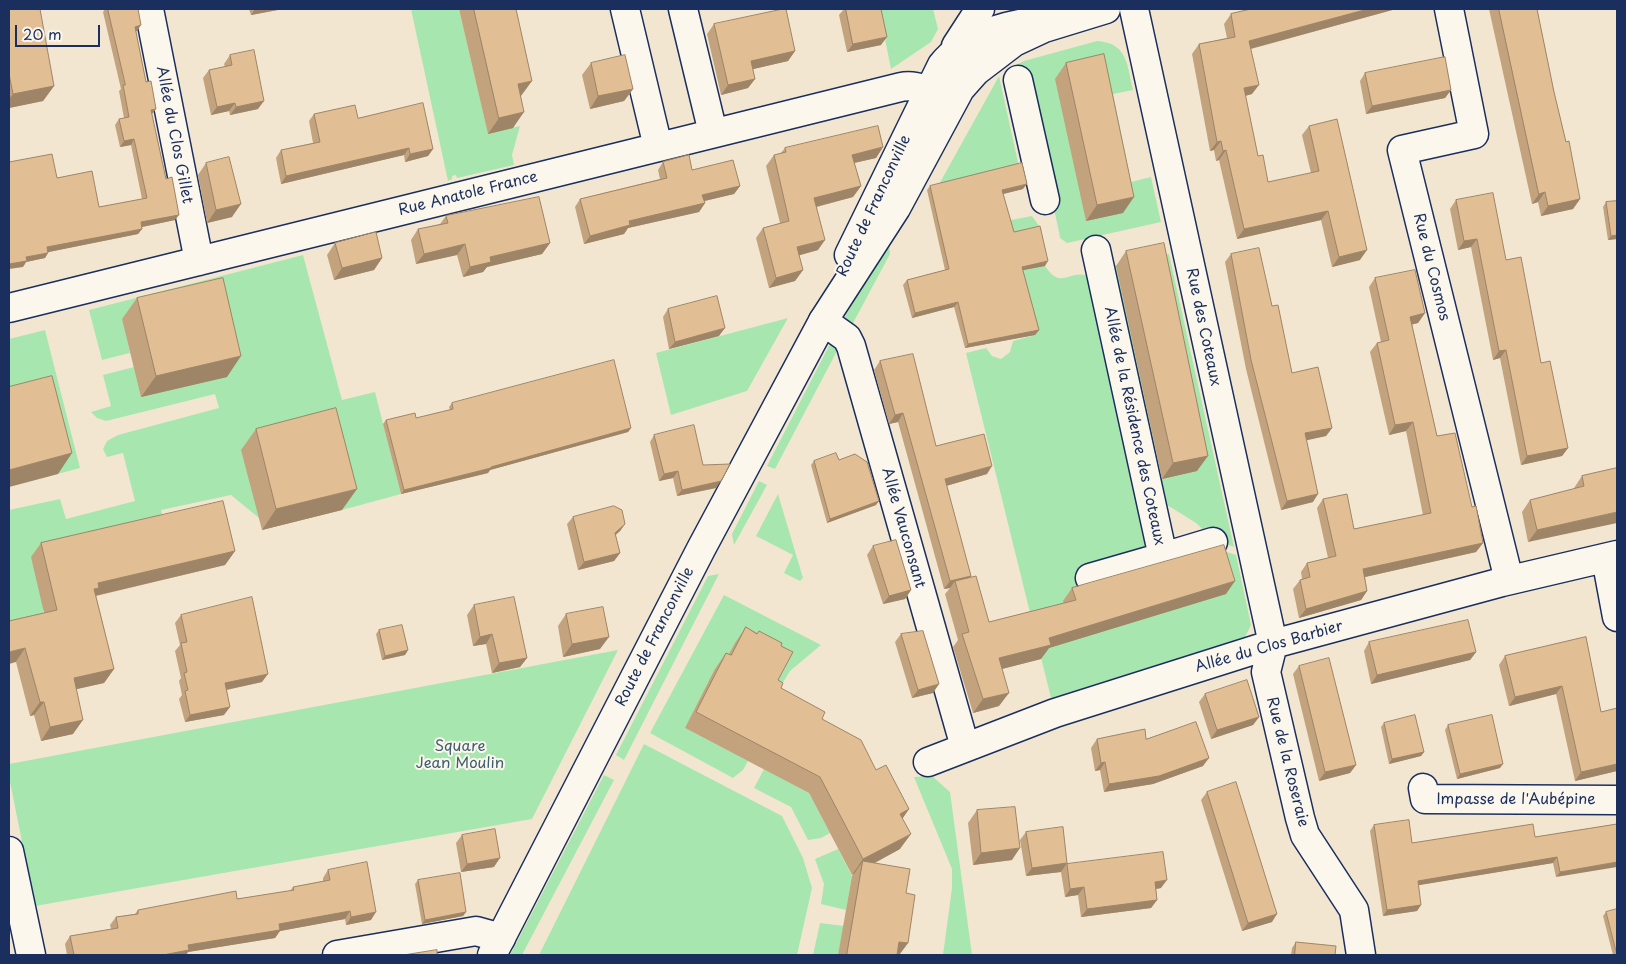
<!DOCTYPE html>
<html>
<head>
<meta charset="utf-8">
<style>
  body { margin:0 }
  #map { position:relative; width:1626px; height:964px; overflow:hidden; background:#f3e6d1; font-family:"Playpen Sans",sans-serif }
  canvas { display:block }
  .frame { position:absolute; inset:0; border:10px solid #1b2f5e; pointer-events:none }
  .scale { position:absolute; left:15px; top:25px; width:85px; height:22px; box-sizing:border-box; border:2px solid #1b2f5e; border-top:0; padding-left:6px; font-size:15px; line-height:18px; white-space:nowrap; color:#1b2f5e; -webkit-text-stroke:4px #fbf7ec; paint-order:stroke }
</style>
</head>
<body>
<div id="map">
<canvas width="1626" height="964"></canvas>
<div class="frame"></div>
<div class="scale">20 m</div>
</div>
<script>
const g = document.querySelector('canvas').getContext('2d');
g.lineJoin = 'round';
function fillPath(path, color) { g.fillStyle = color; g.fill(path, 'evenodd'); }
function strokePath(path, color, width, dash) { g.strokeStyle = color; g.lineWidth = width; g.lineCap = dash ? 'butt' : 'round'; g.setLineDash(dash || []); g.stroke(path); }
function label(font, color, halo, rows, align = 'center') {
  g.font = font + ' "Playpen Sans",sans-serif'; g.lineWidth = 4; g.setLineDash([]); g.textBaseline = 'middle'; g.strokeStyle = halo; g.fillStyle = color; for (const [text, x, y, turn = 0] of rows) {
    g.save(); g.translate(x, y); g.rotate((+turn || 0) * Math.PI / 180); g.textAlign = isNaN(turn) ? turn : align; if (halo) g.strokeText(text, 0, 0); g.fillText(text, 0, 0); g.restore();
  }
}
fillPath(new Path2D(`
  M411 9H459L488 133 520 126 512 155 514 165 457 178 456 175 452 176V179L448 181Z
  M879 9H933L938 29 931 42 891 69Z
  M1097 41C1128 43 1127 65 1133 90L1113 94 1131 182 1151 177 1161 222 1067 243 1060 238 1059 232 1024 69 1014 66 1024 61Z
  M999 76 1019 167 937 188Z
  M1032 216 1042 230 1010 237 1006 221Z
  M889 246 890 254 852 325 845 317 879 254Z
  M1169 254 1234 547 1212 538 1196 523 1156 498 1106 267Z
  M303 255 342 400 375 392 401 494 342 510 321 429 259 518 231 495 161 510 165 526 43 607V625L9 633V510L60 499 66 519 135 501 123 453 107 457 103 449 107 441 118 435 219 408 215 394 106 421 97 418 91 412 111 406 103 375 134 367 141 397 123 319 130 353 102 360 89 310Z
  M1045 266C1062 291 1068 269 1088 276L1156 553 1218 549 1236 555 1251 625 1245 637 1051 698 966 353 986 348 992 356 1001 359 1010 352 1013 341 1035 335 1019 271Z
  M788 318 747 391 671 415 656 353Z
  M45 330 80 468 9 487V339Z
  M831 342 838 349 775 469 767 466Z
  M759 481 767 485 734 545 732 534Z
  M778 494 803 578 800 581 784 573 793 555 756 536Z
  M719 574 624 760 616 755 708 576Z
  M724 595 821 645 790 671 773 699 720 671 685 728 748 761 743 770 733 778 650 733Z
  M618 650 532 819 35 906 9 777V764Z
  M644 744 782 816 803 858 812 888 797 955H539Z
  M764 769 809 793 830 833 821 838 808 840 791 807 754 788Z
  M604 775 614 780 522 955H510Z
  M932 776 950 792 972 955H943L952 888V869L914 777Z
  M838 849 852 876 846 910 821 904 824 884 815 859Z
  M820 923 844 926 838 955H813Z`), '#a7e7af');
const minor = new Path2D(`
  M149 9 199 261
  M625 9 658 147
  M683 9 713 133
  M1049 9 1072 18
  M1134 9 1273 644 1266 672 1300 818 1305 835 1354 910 1361 955
  M1449 9 1474 134 1402 150 1509 580
  M956 46 980 9
  M1018 80 1045 200
  M940 107V103L958 68 967 31
  M9 308 901 87C914 84 934 90 940 103
  M823 321 847 338 851 346 965 747
  M1163 557 1213 542
  M1606 558 1617 617
  M1090 578 1163 557 1096 250
  M928 762 1055 713 1273 644 1502 582 1617 555
  M1423 788 1425 799 1617 800
  M9 851 31 955
  M337 955 476 931 501 938`);
const major = new Path2D(`
  M849 255 942 65C964 38 1000 26 1033 22
  M492 955 701 549 823 321 896 208 960 89 976 71 1014 42 1044 28 1106 9`);
strokePath(minor, '#1b2f5e', 31);
strokePath(major, '#1b2f5e', 31);
strokePath(minor, '#fbf7ec', 28);
strokePath(major, '#fbf7ec', 28);
fillPath(new Path2D(`
  M9 9 54 86 43 101 9 108Z
  M105 9H138L137 31H136L152 114V115L175 220 142 227V229L138 234 48 252 45 258 26 262 23 267 57 178 99 207 142 199 131 145 120 147 115 125 119 119 124 118 119 91 121 89 103 12Z
  M249 9H283L251 15Z
  M459 9H516L521 96 513 128 488 134Z
  M844 9H881V45L847 52 839 15Z
  M1251 9H1396L1251 49 1252 94 1245 96 1258 156 1268 182 1311 173 1302 135 1309 126 1360 260 1332 267 1321 220 1237 239 1219 160 1216 161 1214 150 1210 151 1192 54 1199 44 1227 38 1224 24 1231 14Z
  M1489 9H1537L1554 92 1566 142 1580 199 1573 209 1541 216 1538 202 1532 204Z
  M714 24 795 51 788 61 753 69 755 79 748 88 721 95 707 34Z
  M230 55 258 109 230 115 229 111 211 115 203 78 209 70 225 67 224 64Z
  M591 63 633 89 624 101 590 109 582 75Z
  M1066 63 1123 213 1086 221 1055 79Z
  M1365 73 1451 90 1445 98 1366 114 1360 81Z
  M314 114 358 118 433 149 428 156 405 162 404 155 281 184 276 158 281 150 313 143 309 121Z
  M883 147 876 158 854 163 861 186 853 197 817 207 818 250 799 255 803 270 795 281 769 288 756 238 763 228 780 223 766 166 774 155 780 154 785 148Z
  M663 162 740 186 734 194 704 201 705 203 699 212 628 228 624 234 584 244 575 207 580 199 660 179 658 170Z
  M206 163 232 217 207 223 198 175Z
  M930 186 1023 189 1003 194 1014 232 1045 266 1023 270 1039 330 1035 335 965 348 954 307 912 318 903 285 907 280 945 270 927 190Z
  M1456 200 1506 260 1541 363 1568 448 1562 456 1521 465 1500 358 1493 360 1471 247 1458 250 1450 209Z
  M1617 201V239L1608 240 1603 207 1606 202Z
  M446 216 550 243 542 254 487 267 483 272 463 277 457 255 416 264 411 240 418 229 440 224Z
  M335 243 382 258 374 270 334 280 327 255Z
  M1126 251 1197 471 1162 479 1116 266Z
  M1231 254 1272 306 1292 373 1332 428 1326 436 1306 440 1313 502 1281 510 1246 369 1225 262Z
  M1375 278 1425 313 1418 323 1412 324 1437 436 1472 507 1483 543 1476 552 1365 577 1367 591 1361 600 1299 618 1293 589 1300 580 1302 579 1301 572 1307 563 1328 558 1317 508 1323 499 1354 529 1423 515 1406 431 1389 435 1370 352 1377 343 1381 342 1369 287Z
  M137 298 227 377 141 397 122 319Z
  M668 309 719 336 669 349 663 317Z
  M880 361 936 446 987 474 946 486 971 576 989 622 1064 604 1063 601 1072 588 1226 594 1049 648 1041 659 1002 669 999 706 973 713 953 647 958 640 945 594 950 588 944 589 898 422 889 424 874 370Z
  M452 403 631 428 628 432 490 470 488 473 401 494 383 424 386 420 416 418 450 410 449 407Z
  M256 429 342 510 262 530 241 450Z
  M654 435 703 465 716 488 677 496 673 478 659 481 650 442Z
  M839 460 876 505 827 523 811 465 814 461Z
  M1617 468 1528 542 1522 512 1530 500 1574 489V488L1582 476Z
  M573 517 625 524 620 531 615 535 620 553 614 561 578 570 567 524Z
  M41 543 235 551 225 565 96 596 114 669 104 683 76 689 73 734 41 741 34 715 30 716 16 662 44 613 31 557Z
  M873 546 911 590 905 599 883 604 867 555Z
  M474 605 527 658 520 667 492 673 486 644 473 646 467 615Z
  M566 614 600 649 563 657 558 626Z
  M181 615 262 682 227 690 224 715 185 722 179 699 182 695 179 681 181 678 175 651 180 645 175 623Z
  M746 627 781 646 778 680 781 688 822 719 876 770 909 809 902 819 900 849 875 863 906 893 908 943 899 955H838L852 876 854 874 852 875 809 793 685 728 715 669 726 653 729 654 735 643Z
  M379 630 408 650 405 655 382 660 376 634Z
  M901 634 933 693 912 698 895 642Z
  M1586 637 1601 712 1617 710V771L1575 781 1556 694 1509 706 1499 665 1505 656Z
  M1369 642 1476 652 1470 660 1371 684 1364 651Z
  M1299 666 1356 765 1350 773 1319 781 1293 674Z
  M1205 694 1259 717 1253 725 1211 739 1199 702Z
  M1384 723 1424 752 1421 756 1389 764 1381 727Z
  M1448 725 1500 768 1457 779 1445 730Z
  M1097 739H1146L1203 766 1153 784 1104 792 1100 770 1095 771 1091 748Z
  M1207 792 1272 922 1242 931 1201 800Z
  M977 810 1012 860 973 865 968 823Z
  M1617 824 1556 877 1553 863 1418 885 1421 905 1417 911 1383 916 1370 831 1374 825 1412 843 1535 837Z
  M1026 832 1067 864 1161 888 1156 889 1157 900 1151 908 1081 917 1078 895 1065 897 1061 872 1026 876 1020 840Z
  M462 835 494 867 461 872 456 843Z
  M328 870 371 920 346 925 345 919 280 931 275 938 188 952 186 955H67L65 944 70 936 111 929 110 925 116 917 135 914 138 910 237 899 290 891 293 887 323 881V878Z
  M418 880 466 912 463 916 422 924 415 884Z
  M1606 912 1617 955H1613L1603 916Z
  M1296 942 1335 955H1291L1292 948Z`), '#c2a37e');
fillPath(new Path2D(`
  M255 9H283L251 15Z
  M1368 9H1396L1242 51 1249 41Z
  M141 25 137 31 131 32 135 27Z
  M887 37 881 45 847 52 853 44Z
  M795 51 788 61 745 71 751 61Z
  M755 79 748 88 721 95 728 85Z
  M532 81 521 96 507 100 518 84Z
  M1259 85 1252 94 1237 98 1244 88Z
  M54 86 43 101 9 108V99L13 94Z
  M633 89 624 101 590 109 598 96Z
  M1451 90 1445 98 1366 114 1372 106Z
  M264 101 258 109 230 115 236 107Z
  M235 103 229 111 211 115 217 107Z
  M156 109 152 114 147 115 151 110Z
  M524 112 513 128 488 134 499 118Z
  M134 139 131 145 120 147 124 141Z
  M1221 141 1214 150 1210 151 1217 142Z
  M883 147 876 158 845 165 852 155Z
  M409 148 404 155 281 184 286 176Z
  M433 149 428 156 405 162 410 154Z
  M1226 150 1219 160 1216 161 1223 151Z
  M1027 184 1023 189 999 195 1002 190Z
  M740 186 734 194 696 203 702 195Z
  M861 186 853 197 807 209 814 198Z
  M1545 192 1538 202 1532 204 1539 194Z
  M1134 197 1123 213 1086 221 1097 205Z
  M1580 199 1573 209 1541 216 1548 206Z
  M705 203 699 212 628 228 624 234 584 244 590 236 629 221Z
  M241 204 232 217 207 223 216 210Z
  M1328 211 1321 220 1237 239 1244 229Z
  M179 215 175 220 137 228 141 222Z
  M142 229 138 234 44 253 47 247Z
  M1617 235V239L1608 240 1611 236Z
  M1477 239 1471 247 1458 250 1464 241Z
  M825 240 818 250 790 258 797 247Z
  M550 243 542 254 487 267 483 272 463 277 470 267 490 257Z
  M465 244 457 255 416 264 424 254Z
  M1367 250 1360 260 1332 267 1339 257Z
  M48 253 45 258 26 262 23 267 9 269V264L26 257Z
  M382 258 374 270 334 280 342 268Z
  M1048 261 1045 266 1019 271 1022 267Z
  M803 270 795 281 769 288 776 278Z
  M958 302 954 307 912 318 915 313Z
  M1425 313 1418 323 1403 327 1410 317Z
  M725 328 719 336 669 349 675 342Z
  M1039 330 1035 335 965 348 968 344Z
  M1506 350 1500 358 1493 360 1499 351Z
  M241 356 227 377 141 397 156 376Z
  M903 413 898 422 889 424 895 415Z
  M1413 422 1406 431 1389 435 1395 425Z
  M631 428 628 432 490 470 488 473 401 494 404 490Z
  M1332 428 1326 436 1299 442 1305 433Z
  M1568 448 1562 456 1521 465 1527 456Z
  M72 453 58 474 9 487V470Z
  M1208 456 1197 471 1162 479 1173 463Z
  M992 466 987 474 939 488 945 479Z
  M678 471 673 478 659 481 664 474Z
  M721 481 716 488 677 496 682 490Z
  M357 489 342 510 262 530 276 509Z
  M1318 494 1313 502 1281 510 1287 501Z
  M879 501 876 505 827 523 830 519Z
  M1617 512V523L1528 542 1537 530Z
  M625 524 620 531 609 541 615 533Z
  M1483 543 1476 552 1356 579 1363 569Z
  M235 551 225 565 94 596 84 603 98 583Z
  M620 553 614 561 578 570 584 562Z
  M971 576 965 584 955 581 950 588 944 589 950 581Z
  M1235 581 1226 594 1049 648 1041 659 990 672 999 658 1049 638Z
  M911 590 905 599 883 604 889 596Z
  M1367 591 1361 600 1299 618 1306 609Z
  M492 634 486 644 473 646 480 637Z
  M609 637 600 649 563 657 572 644Z
  M25 648 16 662 9 664V652Z
  M408 650 405 655 382 660 385 656Z
  M1476 652 1470 660 1371 684 1377 675Z
  M527 658 520 667 492 673 499 663Z
  M114 669 104 683 64 692 74 678Z
  M268 674 262 682 220 691 225 683Z
  M939 684 933 693 912 698 918 690Z
  M1562 686 1556 694 1509 706 1515 697Z
  M1009 693 999 706 973 713 983 699Z
  M40 702H44L34 715 30 716Z
  M230 707 224 715 185 722 190 715Z
  M1259 717 1253 725 1211 739 1217 730Z
  M83 720 73 734 41 741 50 727Z
  M1424 752 1421 756 1389 764 1392 759Z
  M1209 758 1203 766 1153 784 1104 792 1109 784Z
  M1105 762 1100 770 1095 771 1101 763Z
  M1503 764 1500 768 1457 779 1460 774Z
  M1617 764V771L1575 781 1581 772Z
  M1356 765 1350 773 1319 781 1325 772Z
  M909 809 898 825 900 814Z
  M911 834 900 849 861 870 863 861 854 874 852 875 863 859Z
  M1020 848 1012 860 973 865 981 853Z
  M1557 857 1553 863 1414 886 1418 881Z
  M500 858 494 867 461 872 467 864Z
  M1617 862V867L1556 877 1560 872Z
  M1067 863 1061 872 1026 876 1032 868Z
  M1167 880 1161 888 1149 890 1155 882Z
  M1084 887 1078 895 1065 897 1070 889Z
  M1157 900 1151 908 1081 917 1087 909Z
  M1421 905 1417 911 1383 916 1387 910Z
  M350 911 345 919 280 931 275 938 188 952 186 955H163L188 945 279 924Z
  M376 912 371 920 346 925 351 917Z
  M466 912 463 916 422 924 425 920Z
  M1277 914 1272 922 1242 931 1248 923Z
  M899 942 908 943 899 955H890Z`), '#9e8567');
const building = new Path2D(`
  M9 9H40L54 86 13 94 9 74Z
  M108 9H138L141 25 135 27 146 82 151 81 156 109 151 110 166 179 172 177 179 215 141 222 142 229 47 247 48 253 26 257 27 261 9 264V162L52 154 57 178 92 171 99 207 147 198 134 139 124 141 119 119 129 117 123 85H125Z
  M474 9H516L532 81 518 84 524 112 499 118Z
  M783 9H786L795 51 751 61 755 79 728 85 714 24Z
  M846 9H881L887 37 853 44Z
  M1251 9H1368L1249 41 1259 85 1244 88 1258 156 1263 155 1268 182 1319 171 1309 126 1337 119 1367 250 1339 257 1328 211 1244 229 1226 150 1223 151 1221 141 1217 142 1199 44 1235 37 1231 14Z
  M1499 9H1537L1554 92 1566 142 1569 141 1580 199 1548 206 1545 192 1539 194Z
  M254 50 264 101 236 107 235 103 217 107 209 70 232 65 230 55Z
  M1104 54 1134 197 1097 205 1066 63Z
  M625 55 633 89 598 96 591 63Z
  M1445 57 1451 90 1372 106 1365 73Z
  M423 103 433 149 410 154 409 148 286 176 281 150 320 142 314 114 355 105 358 118Z
  M878 126 883 147 852 155 861 186 814 198 825 240 797 247 803 270 776 278 763 228 789 221 774 155 786 152 785 148Z
  M689 155 692 170 733 160 740 186 702 195 705 203 629 221 630 225 590 236 580 199 667 178 663 162Z
  M229 157 241 204 216 210 206 163Z
  M1022 163 1027 184 1002 190 1014 232 1040 226 1048 261 1022 267 1039 330 968 344 958 302 915 313 907 280 949 269 930 186Z
  M1493 193 1506 260 1521 257 1541 363 1550 361 1568 448 1527 456 1506 350 1499 351 1477 239 1464 241 1456 200Z
  M539 197 550 243 490 257 491 262 470 267 465 244 424 254 418 229 448 223 446 216Z
  M1617 201V235L1611 236 1606 202Z
  M376 232 382 258 342 268 335 243Z
  M1164 243 1208 456 1173 463 1126 251Z
  M1259 248 1272 306 1278 305 1292 373 1318 367 1332 428 1305 433 1318 494 1287 501 1251 360 1231 254Z
  M1415 270 1425 313 1410 317 1437 436 1455 433 1472 507 1476 506 1483 543 1363 569 1367 591 1306 609 1300 580 1310 577 1307 563 1336 556 1323 499 1347 494 1354 529 1431 513 1413 422 1395 425 1377 343 1389 340 1375 278Z
  M223 278 241 356 156 376 137 298Z
  M717 296 725 328 675 342 668 309Z
  M913 354 936 446 984 434 992 466 945 479 971 576 950 581 903 413 895 415 880 361Z
  M614 360 631 428 491 467V468L404 490 386 420 415 413 416 418 453 409 452 403Z
  M52 376 72 453 9 470V387Z
  M336 408 357 489 276 509 256 429Z
  M694 425 703 465 730 464 721 481 682 490 678 471 664 474 654 435Z
  M836 453 839 460 855 454 867 462 879 501 830 519 814 461Z
  M1617 468V512L1537 530 1530 500 1584 486 1582 476Z
  M223 501 235 551 98 583 99 588 94 589 114 669 74 678 83 720 50 727 44 702H40L25 648 9 652V621L57 610 41 543Z
  M614 506 622 510 625 524 615 533 620 553 584 562 573 517Z
  M896 540 911 590 889 596 873 546Z
  M1224 545 1235 581 1049 638 1051 645 999 658 1009 693 983 699 962 634 969 632 955 581 976 576 989 622 1076 600 1072 588Z
  M252 597 268 674 225 683 230 707 190 715 185 691 188 690 184 673 187 672 181 643 187 642 181 615Z
  M514 597 527 658 499 663 492 634 480 637 474 605Z
  M603 607 609 637 572 644 566 614Z
  M1468 620 1476 652 1377 675 1369 642Z
  M402 625 408 650 385 656 379 630Z
  M746 627 757 634 759 631 782 643 781 646 793 652 778 680 783 683 781 688 825 712 822 719 861 740 876 770 886 765 909 809 900 814 911 834 863 859 820 777 696 712 726 653 731 655Z
  M923 631 939 684 918 690 901 634Z
  M1586 637 1601 712 1617 708V764L1581 772 1562 686 1515 697 1505 656Z
  M1329 658 1356 765 1325 772 1299 666Z
  M1247 680 1259 717 1217 730 1205 694Z
  M1415 715 1424 752 1392 759 1384 723Z
  M1492 715 1503 764 1460 774 1448 725Z
  M1196 722 1209 758 1159 776 1109 784 1105 762 1101 763 1097 739 1145 729 1146 739Z
  M1236 782 1277 914 1248 923 1207 792Z
  M1015 807 1020 848 981 853 977 810Z
  M1409 820 1412 843 1533 824 1535 837 1617 824V862L1560 872 1557 857 1418 881 1421 905 1387 910 1374 825Z
  M1063 827 1067 863 1032 868 1026 832Z
  M495 829 500 858 467 864 462 835Z
  M1163 852 1167 880 1155 882 1157 900 1087 909 1084 887 1070 889 1067 864Z
  M863 861 910 869 906 893 915 895 908 943 899 942 897 955H847Z
  M367 862 376 912 351 917 350 911 279 924 280 930 188 945 189 950 163 955H74L70 936 118 928 116 917 138 914V910L236 891 237 899 294 890 293 887 330 880 328 870Z
  M460 873 466 912 425 920 418 880Z
  M1617 909V955L1606 912Z
  M1296 942 1336 946 1335 955H1295Z
  M437 950V955H404Z`);
fillPath(building, '#e1be93');
strokePath(building, '#9e8567', 1);
label('15px', '#1b2f5e', '#fbf7ec', [
  ["Allée du Clos Gillet",174,135,79],
  ["Rue Anatole France",468,194,-14],
  ["Route de Franconville",874,206,-65],
  ["Rue du Cosmos",1431,267,76],
  ["Rue des Coteaux",1203,327,78],
  ["Allée de la Résidence des Coteaux",1134,426,78],
  ["Allée Vauconsant",903,528,74],
  ["Route de Franconville",655,637,-63],
  ["Allée du Clos Barbier",1269,647,-16],
  ["Rue de la Roseraie",1287,762,76],
  ["Impasse de l'Aubépine",1516,800]
]);
label('15px', '#3e5d72', '#fbf7ec', [
  ["Square",460,747],
  ["Jean Moulin",460,764]
]);
</script>
</body>
</html>
